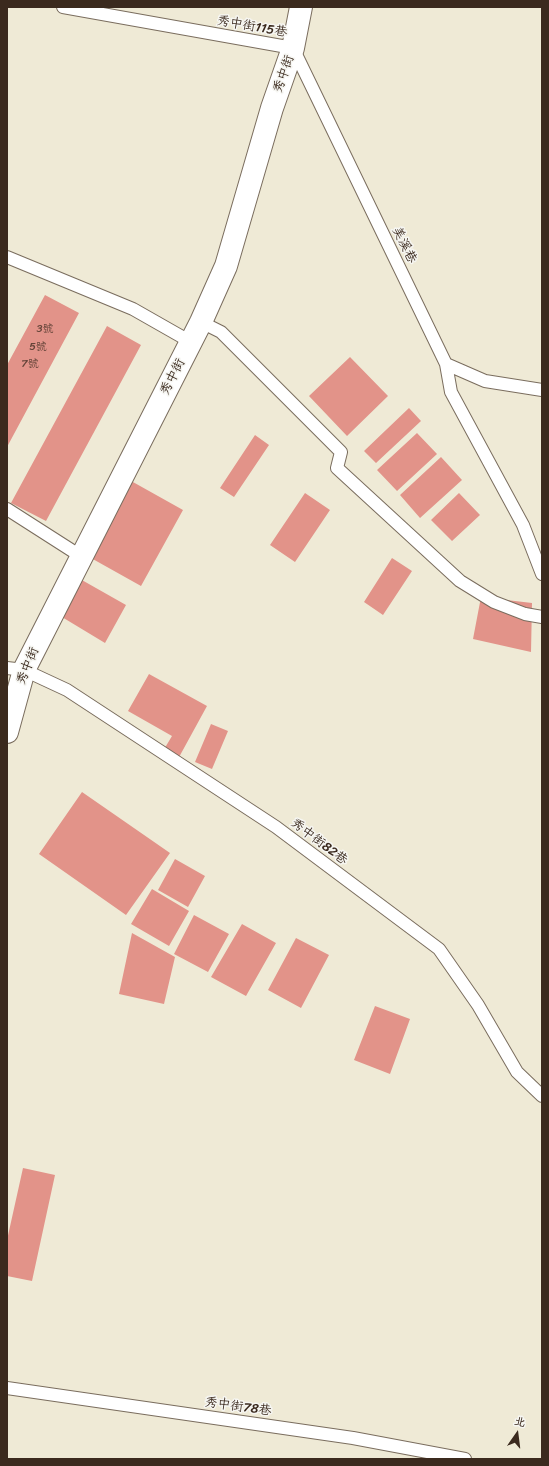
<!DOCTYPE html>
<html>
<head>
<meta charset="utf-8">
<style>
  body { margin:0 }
  #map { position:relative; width:549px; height:1466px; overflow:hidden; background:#efead6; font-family:Sriracha,"LXGW WenKai TC",sans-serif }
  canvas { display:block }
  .frame { position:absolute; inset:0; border:8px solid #3b2a1e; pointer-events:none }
  .north { position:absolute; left:497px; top:1414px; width:40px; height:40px; -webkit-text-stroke:3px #f6f6f2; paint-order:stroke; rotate:14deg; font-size:11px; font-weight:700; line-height:16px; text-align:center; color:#3b2a1e }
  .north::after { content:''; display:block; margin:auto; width:14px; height:18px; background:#3b2a1e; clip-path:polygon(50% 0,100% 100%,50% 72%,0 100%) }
</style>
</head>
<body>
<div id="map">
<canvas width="549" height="1466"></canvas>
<div class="frame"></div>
<div class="north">北</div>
</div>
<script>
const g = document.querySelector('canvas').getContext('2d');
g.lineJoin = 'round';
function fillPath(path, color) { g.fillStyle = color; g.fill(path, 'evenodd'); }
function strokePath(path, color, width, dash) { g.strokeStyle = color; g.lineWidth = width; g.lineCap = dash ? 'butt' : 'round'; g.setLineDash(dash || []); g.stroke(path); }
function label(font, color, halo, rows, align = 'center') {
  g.font = font + ' Sriracha,"LXGW WenKai TC",sans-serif'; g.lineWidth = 3; g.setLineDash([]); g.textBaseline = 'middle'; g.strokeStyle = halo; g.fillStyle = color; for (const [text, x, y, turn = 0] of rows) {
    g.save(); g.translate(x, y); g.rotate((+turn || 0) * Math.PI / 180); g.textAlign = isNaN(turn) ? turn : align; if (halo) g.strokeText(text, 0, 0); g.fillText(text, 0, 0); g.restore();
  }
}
fillPath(new Path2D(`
  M45 295 79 313 7 447V365Z
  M107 326 141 345 46 521 11 503Z
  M350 357 388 396 347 436 309 396Z
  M409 408 421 421 376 463 364 451Z
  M417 433 437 454 397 491 377 470Z
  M255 435 269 445 234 497 220 488Z
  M441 457 462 480 420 518 400 495Z
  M124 477 183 510 141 586 82 553Z
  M305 493 330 510 295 562 270 545Z
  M459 493 480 515 452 541 431 520Z
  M392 558 412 571 383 615 364 602Z
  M73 575 126 605 105 643 52 611Z
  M481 597 532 603 531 652 473 639Z
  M149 674 207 706 178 759 163 751 172 736 128 711Z
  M211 724 228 731 212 769 195 762Z
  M82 792 170 853 126 915 39 854Z
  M175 859 205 876 188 907 158 890Z
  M152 889 189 911 169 946 131 924Z
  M194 915 229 934 208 972 174 954Z
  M242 924 276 943 246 996 211 977Z
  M132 933 175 957 164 1004 119 994Z
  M296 938 329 955 301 1008 268 990Z
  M375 1006 410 1019 390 1074 354 1060Z
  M23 1168 55 1175 32 1281 7 1276V1240Z`), '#e29389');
const service = new Path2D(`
  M63 7 293 48 446 364 485 381 542 390
  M7 257 133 309 191 342
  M201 322 221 332 341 452 337 468 460 581 494 602 525 614 542 617
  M446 364 451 392 523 525 542 574
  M7 509 82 557
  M7 668 24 670 67 690 276 827 439 949 478 1005 517 1072 542 1096
  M7 1388 353 1438 465 1459`);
const minor = new Path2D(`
  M7 732 24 670 201 322 226 266 272 108 293 48 301 7`);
strokePath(service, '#7a6d5e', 14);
strokePath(minor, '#7a6d5e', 24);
strokePath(service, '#fff', 12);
strokePath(minor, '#fff', 22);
label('11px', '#654439', null, [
  ["3號",45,329],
  ["5號",38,347],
  ["7號",30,364]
]);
label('13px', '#3b2a1e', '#f6f6f2', [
  ["秀中街115巷",252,27,10],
  ["秀中街",284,74,-71],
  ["美溪巷",404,245,64],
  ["秀中街",173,377,-63],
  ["秀中街",28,666,-68],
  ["秀中街82巷",319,842,37],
  ["秀中街78巷",238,1407,8]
]);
</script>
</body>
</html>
